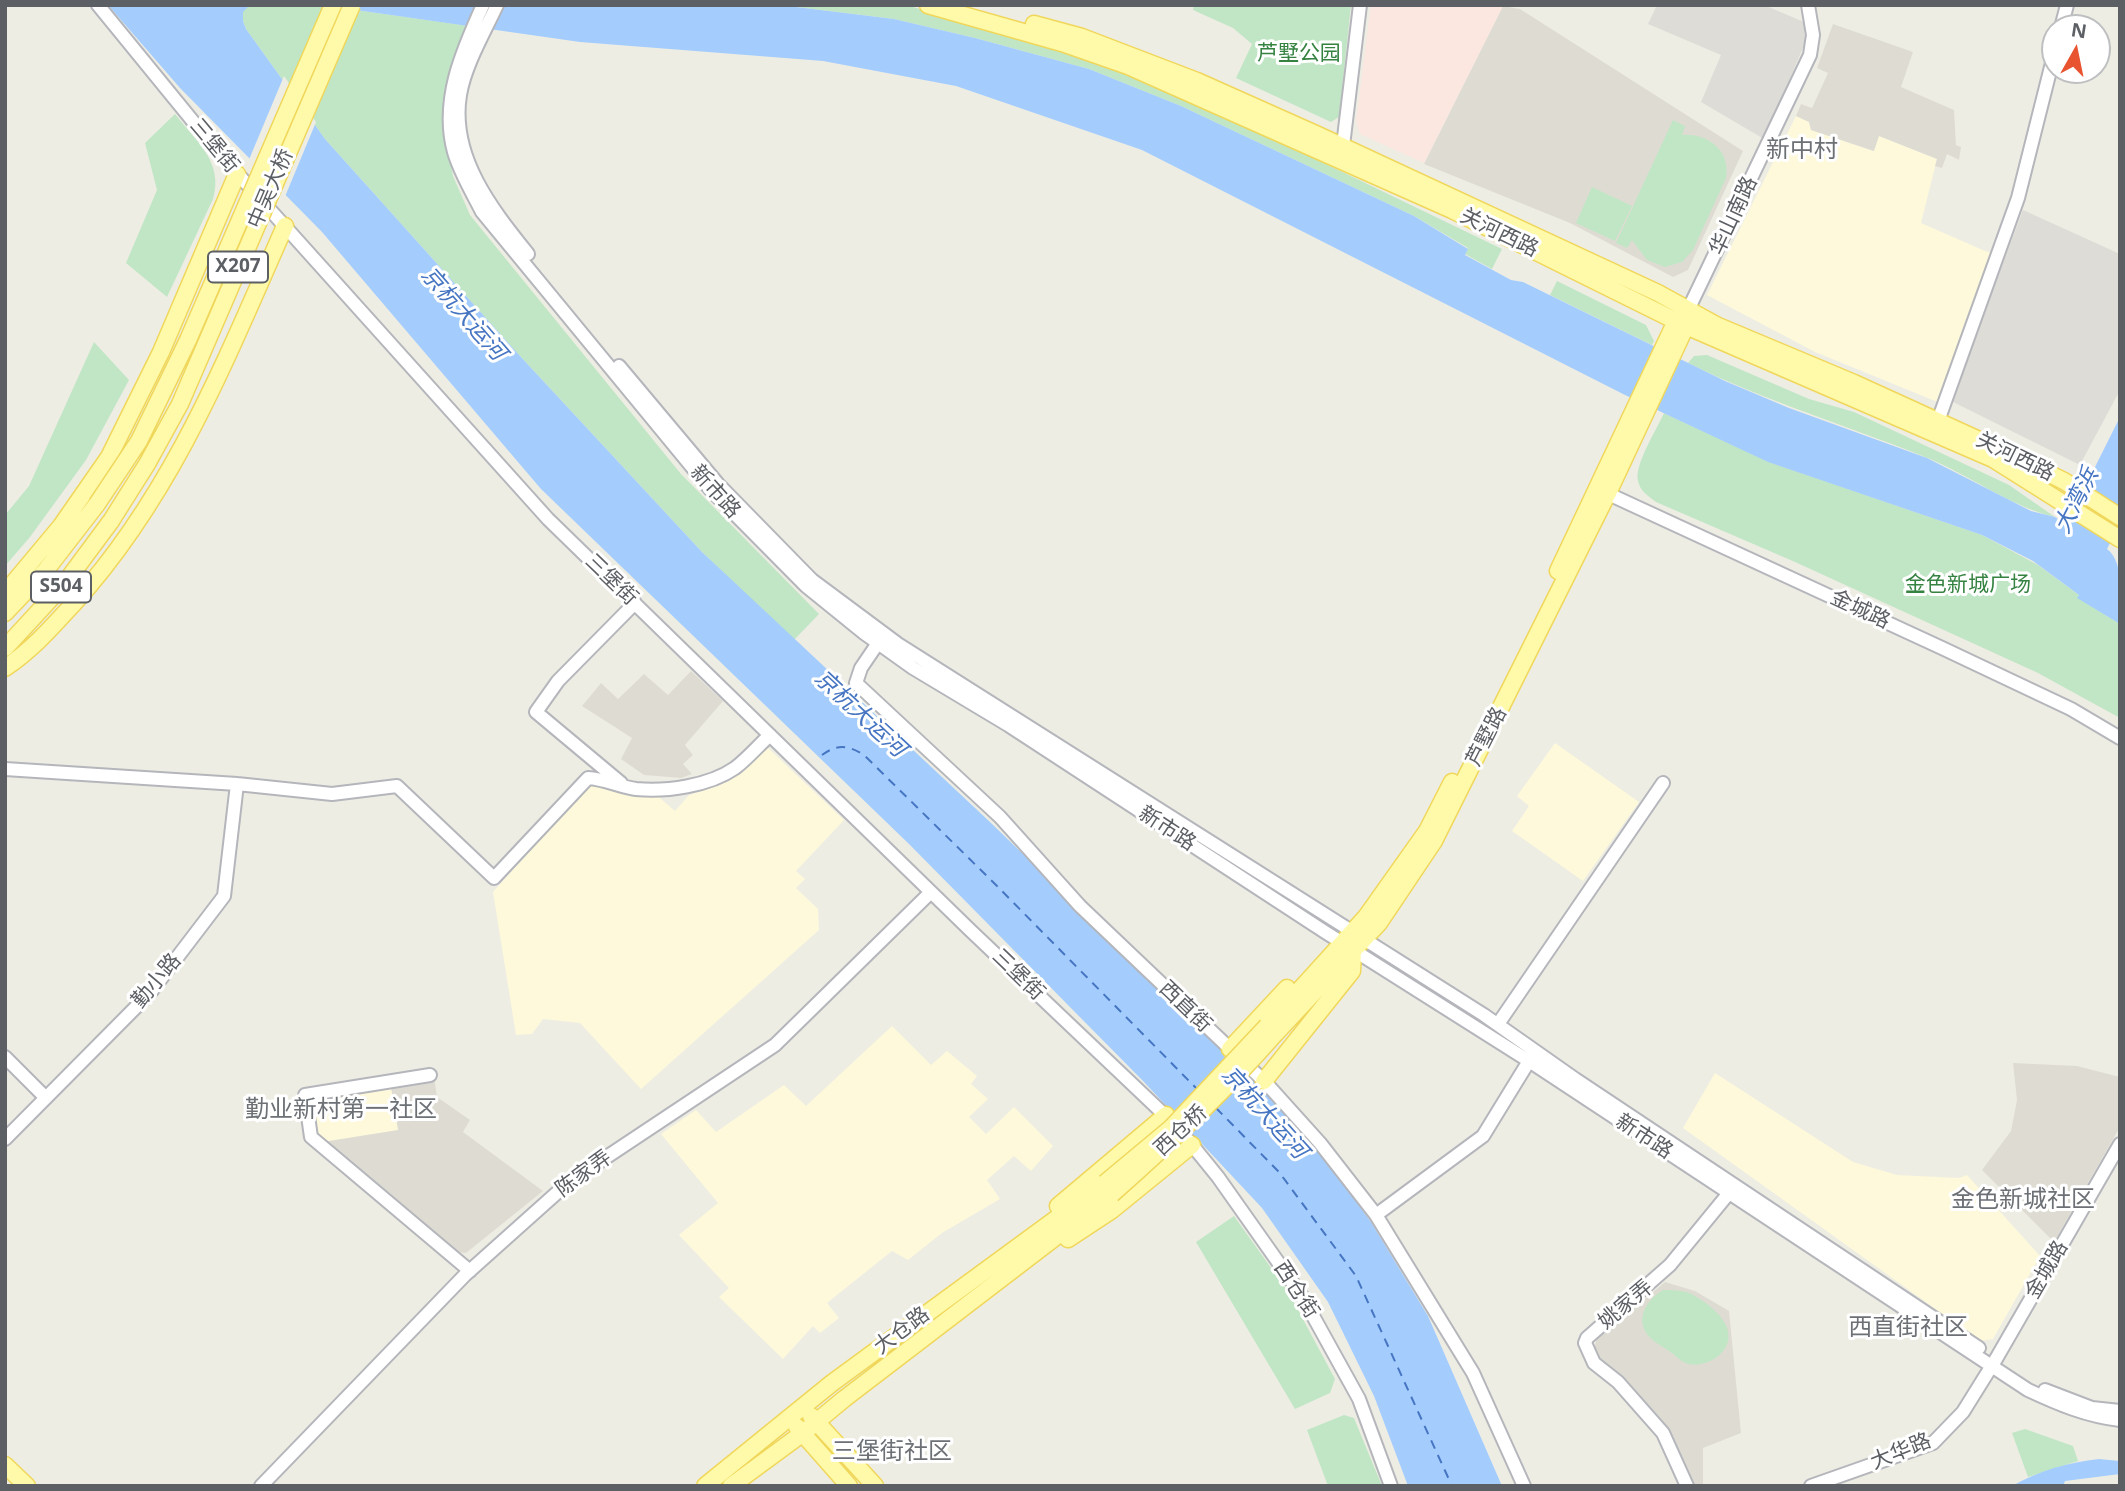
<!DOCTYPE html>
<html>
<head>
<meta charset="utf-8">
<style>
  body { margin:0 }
  #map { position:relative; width:2125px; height:1491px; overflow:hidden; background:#eeede4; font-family:"Open Sans",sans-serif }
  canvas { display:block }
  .frame { position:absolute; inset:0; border:7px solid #5c5f64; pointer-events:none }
  .north { position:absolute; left:2041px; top:14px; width:70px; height:70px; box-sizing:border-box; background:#fff; border:2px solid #bebfc1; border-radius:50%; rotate:9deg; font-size:19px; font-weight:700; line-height:28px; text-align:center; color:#5c5f64 }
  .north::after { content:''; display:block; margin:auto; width:24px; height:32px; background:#e85330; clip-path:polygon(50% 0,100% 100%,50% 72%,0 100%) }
</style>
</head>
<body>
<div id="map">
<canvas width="2125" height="1491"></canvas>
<div class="frame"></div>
<div class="north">N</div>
</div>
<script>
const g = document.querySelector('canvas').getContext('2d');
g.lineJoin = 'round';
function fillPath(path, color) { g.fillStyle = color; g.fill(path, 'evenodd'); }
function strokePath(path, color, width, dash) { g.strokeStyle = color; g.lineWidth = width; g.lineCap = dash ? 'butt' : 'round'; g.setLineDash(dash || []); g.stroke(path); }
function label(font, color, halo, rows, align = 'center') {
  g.font = font + ' "Open Sans","Noto Sans SC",sans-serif'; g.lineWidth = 6; g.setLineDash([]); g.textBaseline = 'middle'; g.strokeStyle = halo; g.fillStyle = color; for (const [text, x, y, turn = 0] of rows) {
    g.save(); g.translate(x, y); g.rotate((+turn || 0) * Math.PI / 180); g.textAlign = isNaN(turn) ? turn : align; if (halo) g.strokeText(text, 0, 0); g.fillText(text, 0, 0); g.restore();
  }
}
fillPath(new Path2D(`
  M1796 116 1809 122 1811 130 1873 151 1879 136 1937 159 1921 223 1985 251 1994 253 1940 403 1815 352 1707 295Z
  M1555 743 1639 802 1583 881 1512 831 1529 806 1517 796Z
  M766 746 844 820 796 871 805 879 796 888 818 909 819 930 641 1089 580 1023 543 1019 532 1034 516 1035 493 892 592 782 653 792 675 811 689 795 720 785Z
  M892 1026 931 1065 947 1051 977 1076 971 1084 988 1099 969 1117 986 1134 1014 1107 1053 1146 1031 1171 1014 1156 987 1180 1000 1199 942 1233 908 1260 892 1251 827 1303 839 1318 820 1333 813 1326 783 1359 719 1297 729 1288 679 1235 718 1203 661 1134 696 1110 716 1132 784 1085 806 1106Z
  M1715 1073 1853 1162 1897 1175 1959 1178 1967 1175 2040 1256 1993 1339 1980 1341 1683 1128Z
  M391 1087 399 1130 323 1142 317 1136 311 1099Z`), '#fdf9da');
fillPath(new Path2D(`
  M1657 5H1764L1804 22 1805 43 1764 139 1701 102 1721 55 1648 24Z
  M2023 210 2120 254V390L2080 465 1951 401Z`), '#dddcd6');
fillPath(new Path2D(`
  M1503 6 1520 9 1743 151 1688 270 1673 277 1570 223 1424 164Z
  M1833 24 1913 52 1901 87 1954 110 1956 145 1961 147 1959 160 1947 154 1942 168 1935 166 1937 159 1879 136 1874 151 1811 130 1809 122 1796 116 1801 104 1812 108 1828 73 1817 68Z
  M691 671 723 701 685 745 693 755 683 764 692 774 681 778 644 775 621 759 632 738 582 706 601 683 618 699 644 674 668 695Z
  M2013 1063 2077 1066 2120 1077V1127L2054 1242 1982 1170 2011 1131 2017 1100Z
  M434 1077 437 1097 470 1120 463 1132 543 1191 466 1253 455 1252 323 1142 398 1130 391 1087Z
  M1665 1282 1695 1291 1729 1311 1741 1433 1703 1448V1486H1691L1664 1431 1596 1363 1593 1350 1597 1339Z`), '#dedcd2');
fillPath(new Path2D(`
  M1371 5 1503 6 1424 163 1360 134 1356 122Z`), '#fbe6e0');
fillPath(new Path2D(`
  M250 5H321L469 26 450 73 446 100V138L453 176 470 215 681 474 819 614 794 640 702 552 520 356 325 139 246 29 243 21V11Z
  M780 5H906L1028 40 1129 74 1268 136 1502 249 1492 269 1465 254 1468 248 1414 216 1181 106 1089 69 975 38 894 19Z
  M1194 5H1351L1339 117 1331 122 1236 78 1252 44 1233 28 1193 10Z
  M175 114C196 141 224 162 213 199L167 297 126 263 157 190 145 143Z
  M1673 120 1685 126 1682 135C1708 133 1731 151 1726 178L1693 250 1682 262 1665 267 1647 260 1632 240 1627 248 1616 243Z
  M1592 187 1632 206 1615 241 1576 223Z
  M1557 281 1646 325 1654 341 1652 345 1550 295Z
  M94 342 129 380 86 460 30 537 5 566V515L29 486Z
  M1707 355 1809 399 1854 412 2009 485 2055 517C2009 506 1970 475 1925 457 1846 425 1765 401 1688 363L1694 356Z
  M1664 413 1769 462 1982 535 2038 565 2079 595 2078 598 2120 624V718L2038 673 1795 562 1656 502C1648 496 1640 491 1638 481 1634 465 1657 429 1664 413Z
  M1234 1216 1289 1293 1335 1379 1330 1393 1295 1409 1196 1242Z
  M1663 1290C1671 1290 1681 1290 1689 1293 1712 1304 1747 1333 1717 1357 1709 1363 1695 1367 1686 1363 1680 1361 1674 1354 1669 1351 1662 1346 1652 1341 1647 1334 1635 1317 1648 1299 1663 1290Z
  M1344 1415 1354 1418 1382 1486H1328L1307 1430Z
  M2025 1429 2073 1446 2078 1461 2028 1477 2012 1433Z`), '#c0e6c5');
fillPath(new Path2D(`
  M108 5H250L243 12V21L246 29 325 139 520 356 702 552 990 822 1259 1083 1336 1174 1371 1222 1428 1316 1502 1486H1408L1374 1396 1328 1302 1262 1208 1144 1082 909 844 541 489 322 232 180 88Z
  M321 5H780L894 19 975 38 1089 69 1181 106 1414 216 1468 249 1465 255 1511 280 1523 282 1725 381 1789 408 1927 458 2031 511 2055 517 2064 523 2089 479 2120 417V523L2107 549C2125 562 2120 601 2120 624L2077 598 2079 595 2033 561 1982 535 1768 462 1625 395 1142 150 956 86 823 61 580 42Z
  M2099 1459 2120 1461V1474L2065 1481 2063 1486H2012C2038 1471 2069 1462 2099 1459Z`), '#a4cdfe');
fillPath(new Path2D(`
  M284 76 316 122 284 199 248 162Z`), '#eeede4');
strokePath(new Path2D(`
  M822 755C837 744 848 745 864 755L996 885 1197 1089
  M1216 1108 1279 1172 1356 1276 1452 1486`), '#4675c2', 2, [9, 7]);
const minor = new Path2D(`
  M98 5 218 152 548 519 970 930 1171 1121
  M483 5C462 51 440 101 454 152 460 173 472 192 482 212L710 489 806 586 864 633 913 668 1008 725 1325 932 1529 1061 2028 1390C2058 1404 2086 1416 2120 1420
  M497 5C484 33 465 65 460 95 450 157 492 209 528 254
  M2061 28 2067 5
  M1342 154 1360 5
  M1689 308 1810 55 1813 35 1808 5
  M619 366 718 484 812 580 898 644 1484 1015 1575 1079 1979 1348
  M1938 421 2018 198 2055 51
  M1602 491 1942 648 2071 709 2120 738
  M878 643 861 668 856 683 1000 817 1080 906 1266 1083 1320 1143 1376 1215 1473 1373 1524 1486
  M5 769 237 784 332 794 397 786 494 878 588 778C605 779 620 787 636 789 666 792 709 786 735 768 747 759 759 745 770 735
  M621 783 536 712 558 681 635 603
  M1498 1024 1663 783
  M5 1057 46 1098
  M430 1075 305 1095 311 1137 470 1271
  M5 1139 150 993 224 896 237 784
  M1188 1140 1218 1177 1302 1296 1359 1399 1391 1486
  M1376 1215 1483 1136 1529 1061
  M2045 1390 2092 1408 2120 1411
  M261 1486 465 1275 569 1182 775 1045 931 892
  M1687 1486 1663 1433 1618 1382 1594 1363 1585 1343 1587 1338 1670 1265 1729 1193
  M1811 1486 1933 1443 1963 1412 1996 1359 2120 1144`);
const major = new Path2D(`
  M928 5 1062 43 1128 66 1452 210 1686 326 1993 459 2120 539
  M1034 24 1082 37 1197 81 1318 135 1658 293 1718 326 1854 383 2001 450 2064 481 2120 517
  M1558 571 1676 321 1682 315
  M5 593 61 526 109 457 161 352 237 174
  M5 613 46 570 97 504
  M5 648 65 583 111 521
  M5 668C33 649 52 627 75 602 174 492 226 359 285 226
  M1267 1026 1366 917 1427 831 1452 782
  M1275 1034 1379 923 1434 841 1608 493 1686 326 1688 317
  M1230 1049 1287 988
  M1264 1081 1352 971 1353 950
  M1058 1206 1166 1115
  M1068 1239 1112 1210 1192 1145
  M811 1416 875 1486
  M797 1427 849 1486
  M5 1465 27 1486
  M705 1486 832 1383 1105 1183
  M731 1486 803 1433 844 1399 1112 1194`);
strokePath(minor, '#b4b6bb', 16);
strokePath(major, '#f0d75b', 19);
strokePath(minor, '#fff', 12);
strokePath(major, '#fefaa9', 16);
const majorBridge = new Path2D(`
  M97 504 139 441 188 340 333 5
  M111 521 147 464 180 404 352 5
  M1105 1183 1171 1128 1267 1026
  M1112 1194C1170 1143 1224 1092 1275 1034`);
strokePath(majorBridge, '#f0d75b', 19, []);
strokePath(majorBridge, '#fefaa9', 16);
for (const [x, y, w] of [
  [238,267,60],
  [61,587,60]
]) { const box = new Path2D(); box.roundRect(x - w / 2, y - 15.5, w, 31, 5); g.fillStyle = '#fff'; g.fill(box); strokePath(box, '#5c5f64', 2); }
label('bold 19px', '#5c5f64', null, [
  ["X207",238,267],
  ["S504",61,587]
]);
label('21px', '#358241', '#fff', [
  ["芦墅公园",1299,54],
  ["金色新城广场",1968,585]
]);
label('21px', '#5c5f64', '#fff', [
  ["三堡街",214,146,50],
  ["中吴大桥",271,189,-67],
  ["华山南路",1734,216,-65],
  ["关河西路",1499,233,26],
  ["关河西路",2015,457,26],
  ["新市路",715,492,48],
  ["三堡街",611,580,44],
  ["金城路",1860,610,25],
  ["芦墅路",1487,737,-63],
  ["新市路",1167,829,33],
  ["三堡街",1018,975,44],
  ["勤小路",157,981,-50],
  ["西直街",1185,1007,44],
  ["西仓桥",1181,1131,-43],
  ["新市路",1644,1137,33],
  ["陈家弄",584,1174,-36],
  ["金城路",2047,1270,-60],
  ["西仓街",1296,1290,57],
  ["姚家弄",1626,1305,-40],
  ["大仓路",902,1331,-37],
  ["大华路",1901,1452,-22]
]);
label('italic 23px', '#4675c2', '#fff', [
  ["京杭大运河",463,314,49],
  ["大湾浜",2077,501,-63],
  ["京杭大运河",860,714,43],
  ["京杭大运河",1264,1113,48]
]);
label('24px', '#6d7176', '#fff', [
  ["新中村",1802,150],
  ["勤业新村第一社区",341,1110],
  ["金色新城社区",2023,1200],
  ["西直街社区",1908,1328],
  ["三堡街社区",892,1452]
]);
</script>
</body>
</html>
